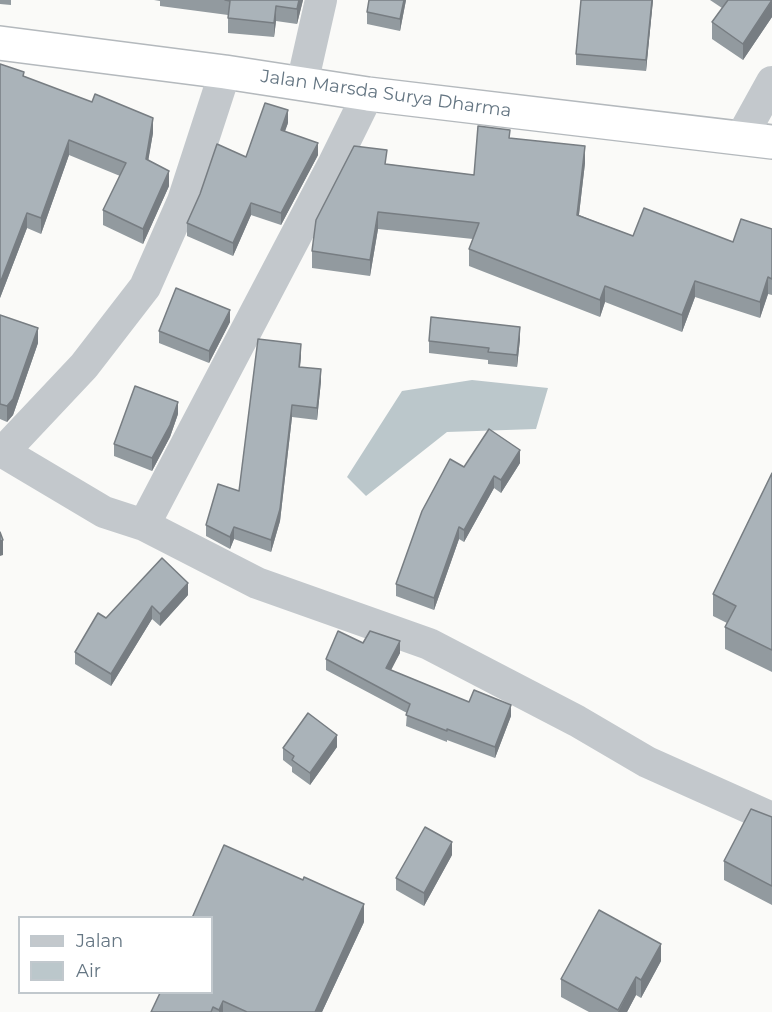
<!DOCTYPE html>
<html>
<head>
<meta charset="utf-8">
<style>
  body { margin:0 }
  #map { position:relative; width:772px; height:1012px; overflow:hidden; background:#fafaf8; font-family:Montserrat,sans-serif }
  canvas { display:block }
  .legend { position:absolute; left:18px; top:916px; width:195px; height:78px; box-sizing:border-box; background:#fff; border:2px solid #c1c8cd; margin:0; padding:8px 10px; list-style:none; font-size:18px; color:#657683 }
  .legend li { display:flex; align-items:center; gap:12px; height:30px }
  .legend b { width:30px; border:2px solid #c1c8cd }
</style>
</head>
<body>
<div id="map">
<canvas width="772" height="1012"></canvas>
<ul class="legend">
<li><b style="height:8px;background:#c3c8cc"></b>Jalan</li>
<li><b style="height:16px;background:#bbc7cb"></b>Air</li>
</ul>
</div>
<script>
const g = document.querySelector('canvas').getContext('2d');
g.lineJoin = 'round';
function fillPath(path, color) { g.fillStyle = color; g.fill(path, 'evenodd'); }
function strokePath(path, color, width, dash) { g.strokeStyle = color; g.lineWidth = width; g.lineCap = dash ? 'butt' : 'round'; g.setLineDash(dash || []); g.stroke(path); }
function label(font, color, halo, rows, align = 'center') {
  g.font = font + ' Montserrat,sans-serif'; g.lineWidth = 6; g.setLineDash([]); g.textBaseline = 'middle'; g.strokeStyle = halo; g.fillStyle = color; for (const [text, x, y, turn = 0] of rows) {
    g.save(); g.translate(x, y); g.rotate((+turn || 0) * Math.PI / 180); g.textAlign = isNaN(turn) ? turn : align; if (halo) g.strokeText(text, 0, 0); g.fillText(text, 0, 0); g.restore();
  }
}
fillPath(new Path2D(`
  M472 380 548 388 536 429 447 432 366 496 347 477 402 391Z`), '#bbc7cb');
const highway = new Path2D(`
  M0 43 225 72 368 94 772 142`);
strokePath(highway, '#b4b9bd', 36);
strokePath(new Path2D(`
  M302 84 321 0
  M741 138 772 82
  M0 451 3 452 84 366 145 287 183 201 225 72
  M3 452 104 512 144 525 257 583 429 644 577 721 647 762 772 818
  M144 525 333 165 368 94`), '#c3c8cc', 32);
strokePath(highway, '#fff', 33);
fillPath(new Path2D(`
  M0 0H11V5L0 4Z
  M154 0H303L297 24 276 21 274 37 228 33V15L160 6V1Z
  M406 0 400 31 367 24V12Z
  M653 0 646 71 576 65V54Z
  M710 0H772V17L743 60 712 39V22L722 8Z
  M0 64 24 76 153 133 148 160 169 186 143 244 103 225V210L120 176 69 155 41 234 27 228 0 298Z
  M288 123 284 132 318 155 281 225 251 215 233 256 187 236V223L246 157Z
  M510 138 585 163 579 215 633 236 733 242 772 229V295L768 294 760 318 695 297 682 332 605 302 600 317 469 266V249L473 239 378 229 370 276 312 268V251L387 164 474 175Z
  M0 315 38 343 13 415 7 422 0 419Z
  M230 322 209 363 159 343V331Z
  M520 339 517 367 488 364V360L429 353V341Z
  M301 355 300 367 321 381 317 420 292 417 280 521 271 552 234 539 230 549 206 536V525L239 491Z
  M178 414 170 437 152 471 114 456V444Z
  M520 463 501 493 494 488 464 542 459 539 434 610 396 596V584L464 467Z
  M772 473V672L725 649V627L727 623 713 616V594Z
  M188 595 160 626 152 619 111 686 75 664V652L106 618Z
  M363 643 400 653 390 670 469 702 511 716 495 758 447 740V742L406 726 407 713 326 670V659Z
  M337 747 310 785 292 772V767L283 760V748Z
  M772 817V905L724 880V861Z
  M452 855 424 906 396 890V878Z
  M364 922 322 1012H151Z
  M661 961 641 998 636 995 627 1012H589L561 997V979Z`), '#929a9f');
fillPath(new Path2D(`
  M299 0H303L297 24V9Z
  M404 0H406L400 31V19Z
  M652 0H653L646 71V60Z
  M772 1V17L743 60V44Z
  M276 6V21L274 37V23Z
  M288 110V123L281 143V130Z
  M153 118V133L146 174V159Z
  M69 140V155L41 234V218Z
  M318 143V155L281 225V213Z
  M585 146V163L577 231V215Z
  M169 171V186L143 244V229Z
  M251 203V215L233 256V243Z
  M378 212V229L370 276V260Z
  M27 213V228L0 298V283Z
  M768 277V294L760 318V302Z
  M695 281V297L682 332V315Z
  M605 286V302L600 317V300Z
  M230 310V322L209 363V351Z
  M520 327V339L517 367V355Z
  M38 328V343L13 415 7 422V406Z
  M301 344V355L299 378V367Z
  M321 369V381L317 420V408Z
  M178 402V414L170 437 152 471V458Z
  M292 405V417L280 521 271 552V540Z
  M520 450V463L501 493V480Z
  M494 476V488L464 542V530Z
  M234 527V539L230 549V537Z
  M459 527V539L434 610V598Z
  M3 540V555L0 556V541Z
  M188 583V595L160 626V614Z
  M152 606V619L111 686V674Z
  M400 641V653L386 680V668Z
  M511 705V716L495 758V747Z
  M337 735V747L310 785V773Z
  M452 842V855L424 906V893Z
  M364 904V922L322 1012H315Z
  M661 944V961L641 998V980Z
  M636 977V995L627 1012H618Z
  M223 1001V1012H219V1010Z`), '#777d82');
const building = new Path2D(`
  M225 0H299L297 9 276 6 274 23 228 18 230 1Z
  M369 0H404L400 19 367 12Z
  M581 0H652L646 60 576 54Z
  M728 0H772L743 44 712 22Z
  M0 64 24 72 23 76 92 102 95 94 153 118 146 159 169 171 143 229 103 210 126 163 69 140 41 218 27 213 0 283Z
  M265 103 288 110 281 130 318 143 281 213 251 203 233 243 187 223 200 194 217 144 246 157Z
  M478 126 510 130 509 138 585 146 577 215 633 236 644 208 733 242 741 219 772 229V279L768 277 760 302 695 281 682 315 605 286 600 300 469 249 479 223 378 212 370 260 312 251 316 220 354 146 387 150 385 164 474 175Z
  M176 288 230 310 209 351 159 331Z
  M0 315 38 328 13 399 7 406 0 404Z
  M431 317 520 327 517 355 488 352 489 348 429 341Z
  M258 339 301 344 299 367 321 369 317 408 292 405 280 509 271 540 234 527 230 537 206 525 218 484 239 491Z
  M135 386 178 402 170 425 152 458 114 444Z
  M489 429 520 450 501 480 494 476 464 530 459 527 434 598 396 584 422 511 450 459 464 467Z
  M772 473V650L725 627 736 606 713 594Z
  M0 532 3 540 0 541Z
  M162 558 188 583 160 614 152 606 111 674 75 652 98 613 106 618Z
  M338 631 363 643 370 631 400 641 386 668 469 702 474 690 511 705 495 747 447 729V731L406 715 410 704 326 659Z
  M308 713 337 735 310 773 292 760 294 756 283 748Z
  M751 809 772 817V886L724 861Z
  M425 827 452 842 424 893 396 878Z
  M224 845 303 880 304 877 364 904 315 1012H247L223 1001 219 1010 213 1007 211 1012H151L160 993H212V918H192Z
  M599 910 661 944 641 980 636 977 618 1010 561 979Z`);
fillPath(building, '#aab3b9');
strokePath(building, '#777d82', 1.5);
label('18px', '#657683', '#fff', [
  ["Jalan Marsda Surya Dharma",386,94,8]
]);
</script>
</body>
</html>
